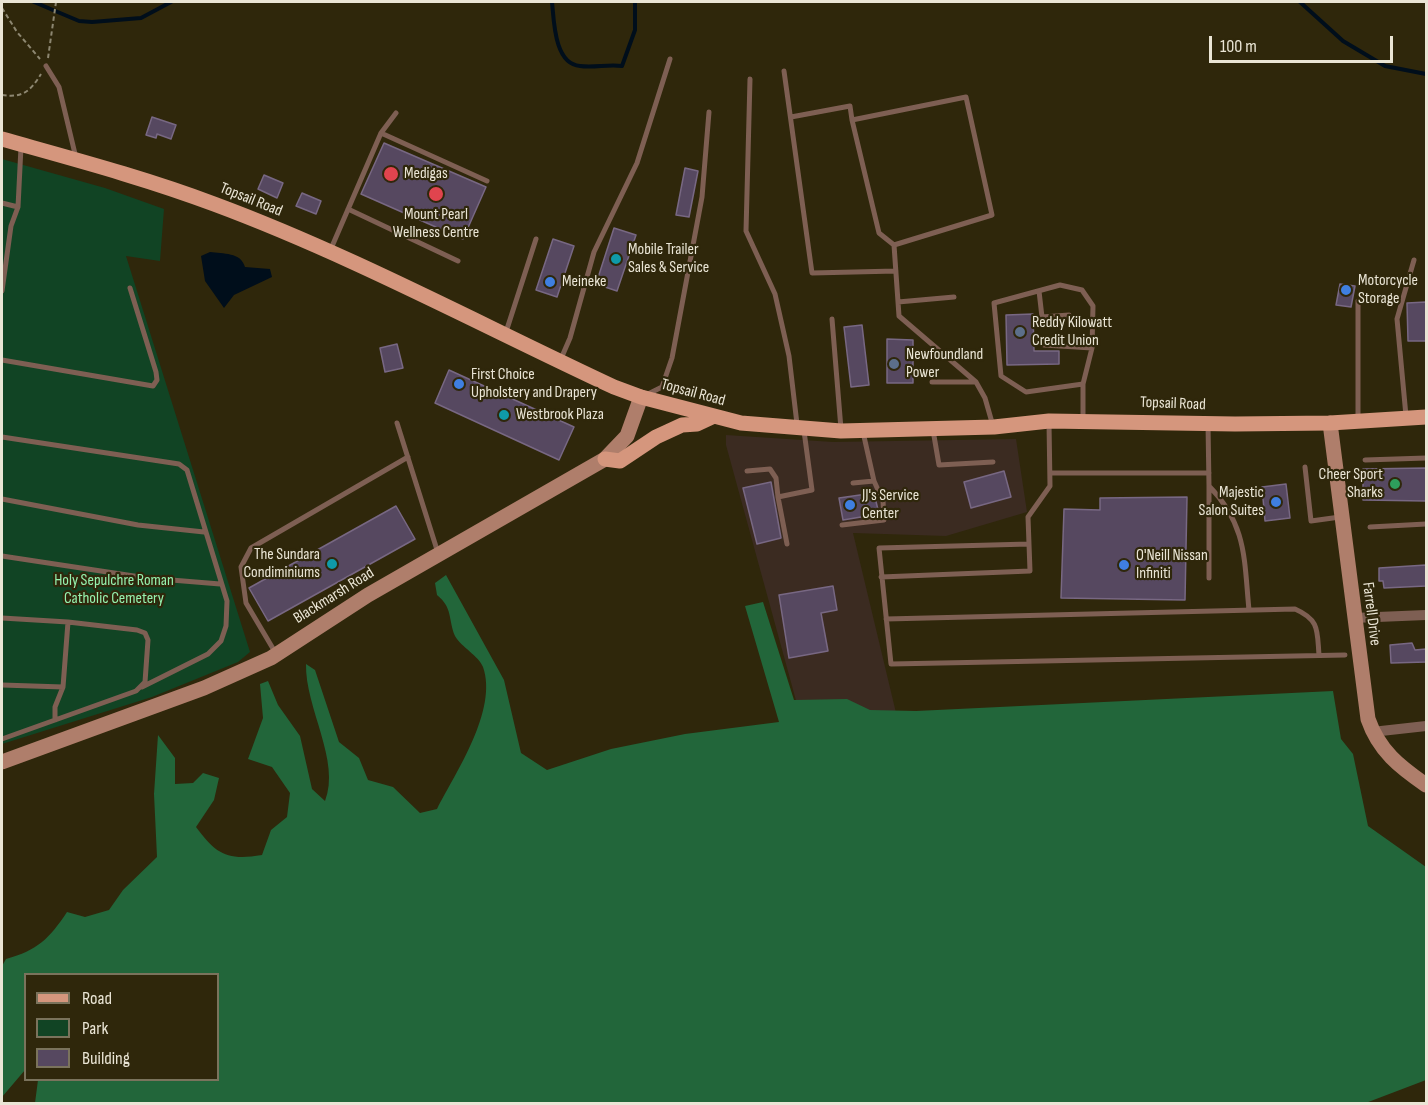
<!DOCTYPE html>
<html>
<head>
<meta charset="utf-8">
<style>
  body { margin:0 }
  #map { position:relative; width:1428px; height:1105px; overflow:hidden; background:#2f270b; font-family:"Sofia Sans Condensed",sans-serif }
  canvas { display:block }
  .frame { position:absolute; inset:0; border:3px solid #eae5d5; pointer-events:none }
  .legend { position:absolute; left:24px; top:973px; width:195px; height:108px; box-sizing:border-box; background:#2f270b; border:2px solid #7a735c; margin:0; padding:8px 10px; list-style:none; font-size:18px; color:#eae5d5 }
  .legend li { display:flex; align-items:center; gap:12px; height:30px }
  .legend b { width:30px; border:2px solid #7a735c }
  .scale { position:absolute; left:1209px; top:36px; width:184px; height:27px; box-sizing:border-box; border:3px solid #eae5d5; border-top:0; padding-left:8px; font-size:18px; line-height:21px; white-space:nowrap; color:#eae5d5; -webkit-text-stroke:4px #2f270b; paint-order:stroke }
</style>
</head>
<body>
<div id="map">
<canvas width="1428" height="1105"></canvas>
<div class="frame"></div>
<ul class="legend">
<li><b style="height:8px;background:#d5967d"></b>Road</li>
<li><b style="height:16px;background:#114424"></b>Park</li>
<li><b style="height:16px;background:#564860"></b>Building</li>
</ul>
<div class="scale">100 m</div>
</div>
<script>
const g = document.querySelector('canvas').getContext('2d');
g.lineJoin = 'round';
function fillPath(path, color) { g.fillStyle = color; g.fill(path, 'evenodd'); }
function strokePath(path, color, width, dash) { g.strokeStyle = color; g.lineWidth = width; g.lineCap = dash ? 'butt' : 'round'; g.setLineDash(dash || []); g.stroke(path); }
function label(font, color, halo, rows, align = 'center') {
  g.font = font + ' "Sofia Sans Condensed",sans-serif'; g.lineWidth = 4.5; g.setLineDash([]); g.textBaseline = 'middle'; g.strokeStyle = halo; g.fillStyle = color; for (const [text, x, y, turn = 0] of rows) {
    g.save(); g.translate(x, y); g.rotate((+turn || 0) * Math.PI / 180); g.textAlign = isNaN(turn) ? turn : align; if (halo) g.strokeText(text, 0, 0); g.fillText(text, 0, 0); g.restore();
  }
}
fillPath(new Path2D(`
  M726 435 833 442 1016 439 1027 512 946 536 853 533 897 717 803 726 726 445Z`), '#3b2b21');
fillPath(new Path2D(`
  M2 159 105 188 164 209 160 261 126 256 250 652 238 662 152 697 2 744Z`), '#114424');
fillPath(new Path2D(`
  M446 575 504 680 521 753 547 770 611 749 685 734 779 722 745 606 763 602 794 700 847 699 870 710 916 711 1333 691 1341 739 1353 754 1368 826 1426 867V1080L1363 1104 35 1103 38 1080H218V974H26L25 1070 2 1097V966L6 959C38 950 49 939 67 912L85 917 109 910 123 890 157 857 154 794 158 735 175 758V784L193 783 203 773 219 778 214 800 196 827C216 854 227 861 262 855L271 830 287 817 290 793 272 767 248 759 263 718 260 684 268 681 278 705 300 736 312 789 325 801C341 761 305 708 306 664L315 670 339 742 359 758 368 780 393 787 420 813 437 809C456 772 498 710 483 667 479 656 461 647 455 636 448 619 453 608 437 595L435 583Z`), '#22663a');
fillPath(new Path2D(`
  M210 252C223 254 241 252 245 267L270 269 272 277 234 295 224 308 205 281 201 256Z`), '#000e1b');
strokePath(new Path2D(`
  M34 2 79 21 92 22 141 18 171 2
  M552 2C554 20 554 64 580 66 594 68 608 64 622 66L635 30V2
  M1300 2 1343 41 1385 66 1426 74`), '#000e1b', 4);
const building = new Path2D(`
  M152 117 176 125 171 139 157 134 156 138 146 135Z
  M384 143 486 187 463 239 361 194Z
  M685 168 698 171 689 217 676 215Z
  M264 175 283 183 277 198 258 189Z
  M302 193 321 201 316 214 296 206Z
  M614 228 636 235 617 291 596 284Z
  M553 239 574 246 557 297 536 290Z
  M1340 284 1355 286 1351 307 1336 305Z
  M1426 302V341H1408L1407 303Z
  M1033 314 1034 351H1059V364L1007 365 1006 315Z
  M862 325 869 385 851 387 844 327Z
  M887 339 913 340V383H887Z
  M397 344 403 368 385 372 380 348Z
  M449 370 574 427 559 460 435 403Z
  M1426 468V501L1363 500V469Z
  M1004 471 1011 497 971 508 964 482Z
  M771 482 781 538 757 544 743 488Z
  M1286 484 1290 518 1265 521 1262 487Z
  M874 493 879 514 843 520 839 498Z
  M1187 497 1185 600 1061 598 1064 509 1100 510V498Z
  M396 506 415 539 268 621 249 588Z
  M1426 565V586L1384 588 1383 581H1379V568Z
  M833 586 837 610 821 613 828 651 789 658 779 595Z
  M1412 643 1415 650 1426 649V662L1391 663 1390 645Z`);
fillPath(building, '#564860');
strokePath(building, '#786883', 1.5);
strokePath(new Path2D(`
  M2 8 17 32 40 59
  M48 58 56 2
  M2 95C22 98 30 92 41 74`), '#8d8771', 2, [4.5, 3]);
strokePath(new Path2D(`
  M46 66 59 87 76 158
  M784 71 812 273 896 271
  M750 79 746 231 775 294 789 356 797 424
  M791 117 850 106 852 120
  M381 133 396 113
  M2 203 18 207
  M348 209 458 261
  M894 245 879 233 852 120 966 97 992 215 894 245 899 316 976 382
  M330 251 381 133 487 181
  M2 291 11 226 18 207 21 147
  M1039 291 1042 317 1069 315
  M898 302 954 297
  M832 319 841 429
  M506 332 536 239
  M1044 345 1092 348
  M2 360 153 386 157 380 156 372 130 288
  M560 361 570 338 594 252 637 163 670 59
  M932 382H976L985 398 993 426
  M648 394 662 387 672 358 702 197 709 112
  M1406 416 1397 319 1414 260
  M1083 418V384L1092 348 1093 306 1082 290 1060 285 994 303 1001 376 1026 392 1083 384
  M1358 420V301
  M397 423 438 553
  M1208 424 1209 486C1247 525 1244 559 1249 610
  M933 430 939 465 993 462
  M2 437 179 464 187 470 227 601 226 626 221 641 208 654 142 687
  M1365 460 1426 458
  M1305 467 1311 521 1340 517
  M747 471 770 469 776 478 778 497
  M1051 473H1209
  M853 483 874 481 863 432
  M1209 486V578
  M2 499 138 525 204 532
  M842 525 884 520 883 501 874 481
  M1370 527 1426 524
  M787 544 778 497 812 490 804 431
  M1029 544 879 548 891 664 1345 655
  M2 556 147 578 220 584
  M881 577 1030 571 1028 517 1050 486 1049 423
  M2 618 68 622 137 630 145 633 148 640 145 682 136 691 2 739
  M886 619 1295 609C1320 620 1317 631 1319 655
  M275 652 246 603 241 567 251 548 408 457
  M2 685 63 687
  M55 720V707L63 687 68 622`), '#7e5f53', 5);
strokePath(new Path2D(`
  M1353 618 1426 615
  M1372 732 1426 726`), '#7e5f53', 10);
strokePath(new Path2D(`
  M1330 423 1368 719C1379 751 1400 767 1426 785
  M2 762 204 688 271 658 368 595 605 459 627 436 641 397`), '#af7e6b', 15);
strokePath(new Path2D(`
  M2 139C73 159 145 178 214 204 349 254 483 326 614 387L641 397 741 423 841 431 994 427 1049 421 1235 424 1330 423 1426 417
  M605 459 620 461 656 437 682 425 697 424 712 417`), '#d5967d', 15);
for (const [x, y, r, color] of [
  [391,174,8,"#e0444e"],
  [436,194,8,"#e0444e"],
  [616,259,6,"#0f9aa8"],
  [550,282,6,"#3f7fe0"],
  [1346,290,6,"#3f7fe0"],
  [1020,332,6,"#5c6f8a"],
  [894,364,6,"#5c6f8a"],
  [459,384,6,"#3f7fe0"],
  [504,415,6,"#0f9aa8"],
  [1395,484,6,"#2e9e5b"],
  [1276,502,6,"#3f7fe0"],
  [850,505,6,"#3f7fe0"],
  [332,564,6,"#0f9aa8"],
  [1124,565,6,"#3f7fe0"]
]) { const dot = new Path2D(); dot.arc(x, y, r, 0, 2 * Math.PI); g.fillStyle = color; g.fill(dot); strokePath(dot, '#2f270b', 2); }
label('16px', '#eae5d5', '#2f270b', [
  ["Medigas",404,174],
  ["Mount Pearl",436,215,"center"],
  ["Wellness Centre",436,233,"center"],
  ["Mobile Trailer",628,250],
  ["Sales & Service",628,268],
  ["Motorcycle",1358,281],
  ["Storage",1358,299],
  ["Meineke",562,282],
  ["Reddy Kilowatt",1032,323],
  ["Credit Union",1032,341],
  ["Newfoundland",906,355],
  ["Power",906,373],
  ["First Choice",471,375],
  ["Upholstery and Drapery",471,393],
  ["Westbrook Plaza",516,415],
  ["Cheer Sport",1383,475,"right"],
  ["Sharks",1383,493,"right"],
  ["Majestic",1264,493,"right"],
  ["Salon Suites",1264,511,"right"],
  ["JJ's Service",862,496],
  ["Center",862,514],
  ["The Sundara",320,555,"right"],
  ["Condiminiums",320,573,"right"],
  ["O'Neill Nissan",1136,556],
  ["Infiniti",1136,574]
], 'left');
label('16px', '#eae5d5', '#2f270b', [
  ["Topsail Road",251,200,22],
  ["Topsail Road",693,393,15],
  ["Topsail Road",1173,404,2],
  ["Blackmarsh Road",334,596,-32],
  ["Farrell Drive",1371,614,83]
]);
label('16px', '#95f2af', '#2f270b', [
  ["Holy Sepulchre Roman",114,581],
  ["Catholic Cemetery",114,599]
]);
</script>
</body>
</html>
